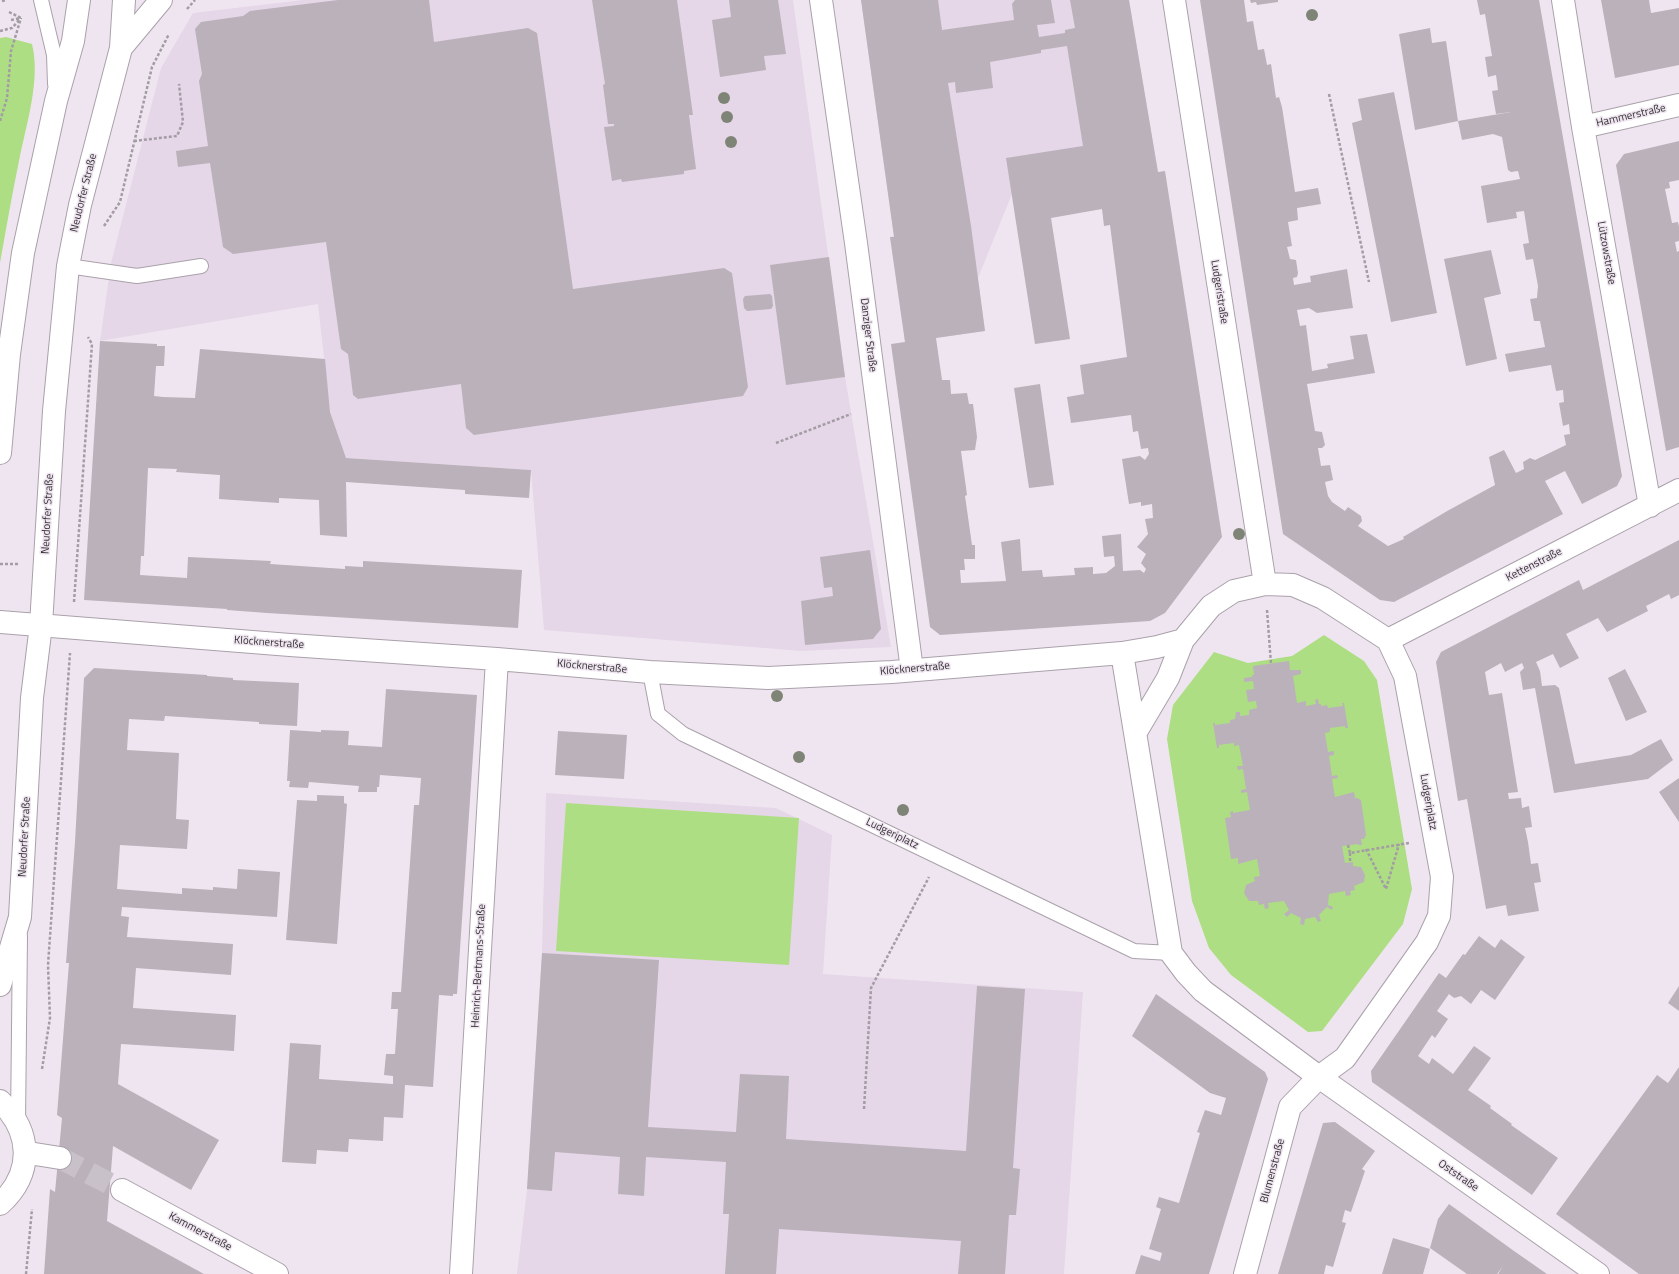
<!DOCTYPE html>
<html>
<head>
<meta charset="utf-8">
<style>
  body { margin:0 }
  canvas { display:block; background:#efe5f0 }
</style>
</head>
<body>
<canvas width="1679" height="1274"></canvas>
<script>
const g = document.querySelector('canvas').getContext('2d');
g.lineJoin = 'round';
function fillPath(path, color) { g.fillStyle = color; g.fill(path, 'evenodd'); }
function strokePath(path, color, width, dash) { g.strokeStyle = color; g.lineWidth = width; g.lineCap = dash ? 'butt' : 'round'; g.setLineDash(dash || []); g.stroke(path); }
function label(font, color, halo, rows, align = 'center') {
  g.font = font + ' "Titillium Web",sans-serif'; g.lineWidth = 3; g.setLineDash([]); g.textBaseline = 'middle'; g.strokeStyle = halo; g.fillStyle = color; for (const [text, x, y, turn = 0] of rows) {
    g.save(); g.translate(x, y); g.rotate((+turn || 0) * Math.PI / 180); g.textAlign = isNaN(turn) ? turn : align; if (halo) g.strokeText(text, 0, 0); g.fillText(text, 0, 0); g.restore();
  }
}
fillPath(new Path2D(`
  M303 0H793L845 377 891 647 801 651 544 630 531 470 346 458 330 412 318 304 100 341 111 263 161 68 193 13Z
  M861 0H1129L1158 172 1012 194 978 278 985 331 905 342 890 237 894 236Z
  M546 793 776 808 832 835 823 974 1083 992 1064 1274H517L527 1189 542 953Z`), '#e5d7e7');
fillPath(new Path2D(`
  M6 37 32 44C41 80 26 125 19 161 12 195 6 229 0 263V38Z
  M1324 635 1364 661 1377 680 1412 889 1403 924 1322 1031 1308 1032 1231 975 1209 948 1192 901 1167 739 1173 705 1214 652 1248 663 1292 656Z
  M566 803 799 818 789 965 556 951Z`), '#aede84');
fillPath(new Path2D(`
  M338 0H429L434 42 528 28 537 33 573 289 724 268 732 273 748 387 743 396 474 435 466 428 461 384 358 399 353 395 348 354 341 349 326 242 233 254 223 247 210 163 178 167 176 151 208 146 199 81 202 74 195 29 201 22 243 16 250 11Z
  M592 0H677L693 115H689L696 169 684 171V174L622 182 621 179 612 181 604 127 614 126V124H608L603 85 605 84Z
  M729 0H778L786 54 764 56 766 70 720 77 712 20 731 17Z
  M861 0H938L942 30 1014 20 1012 4 1015 0H1051L1055 23 1037 25 1039 37 1065 33V30L1075 28 1070 0H1129L1158 172 1165 171 1222 537 1165 613 1150 621 940 635 930 627 891 344 905 342 890 237H894ZM1067 46 1083 146 1006 158 1035 344 1070 339 1051 218 1102 209 1104 226 1110 225 1127 357 1080 365 1084 394 1067 397 1071 423 1131 415 1133 432 1138 431 1141 449 1148 448 1149 454 1145 460 1140 456 1122 459 1129 504 1141 502V506L1152 504 1153 518 1145 519 1148 534 1137 547 1146 554 1141 563 1146 569 1144 573 1140 570 1123 571 1121 534 1102 536 1104 557 1114 556 1115 566 1106 573 1093 574V567L1074 568 1075 575 1043 577 1042 570 1022 571 1020 539 1001 542 1006 581 961 583 960 570H965L964 559H975V545H972L965 496 967 495 961 451 975 450 977 437 973 404H969L967 393 951 394 950 380H942L936 338 985 331 971 226 948 83 955 82 956 93 993 88 990 62 1041 53V50Z
  M1200 0H1244L1247 22 1253 21 1258 50 1264 49 1267 65 1271 64 1276 98 1279 97 1282 107 1295 192 1318 188 1321 204 1297 208 1298 220 1288 222 1292 246 1287 247 1290 259 1296 260 1298 273 1297 277 1293 278 1294 285 1311 282 1310 276 1347 269 1353 308 1317 313 1309 308 1297 310 1300 326 1306 325 1312 371 1328 368 1327 364 1354 359 1350 336 1367 334 1375 373 1307 384 1315 431 1322 432 1325 445 1322 448H1318L1321 466 1330 465 1333 480 1325 482 1328 496 1332 502 1345 511 1348 507 1361 516 1362 521 1358 526 1388 546 1404 539 1403 537 1449 510 1495 485 1489 457 1504 450 1516 473 1524 469 1523 462 1530 458 1535 460 1566 445 1564 435 1570 434 1569 424 1563 426 1559 403 1564 402 1563 390 1556 391 1551 365 1509 372 1505 354 1545 347 1540 321H1534L1530 299 1537 298 1538 286 1533 259 1526 260 1523 244 1529 243 1524 211 1516 212 1517 218 1487 223 1481 186 1520 179 1518 171 1511 172 1508 170 1502 137 1493 134 1462 140 1458 121 1511 112 1496 114 1492 91 1498 90 1496 75 1488 77 1485 57 1492 56 1485 14 1480 15 1477 0H1539L1622 476 1617 486 1582 504 1565 471 1545 481 1563 514 1394 602 1380 600 1283 534Z
  M1250 0H1278V2L1257 5 1256 2 1251 3Z
  M1601 0H1649L1651 13 1679 8V65L1615 78Z
  M1430 28 1432 43 1446 41 1458 121 1415 130 1399 34Z
  M1394 92 1437 313 1391 322 1352 123 1362 120 1358 99Z
  M1679 141V180L1669 182 1670 188 1665 189 1672 223 1678 222 1679 227V241L1675 242 1677 252 1679 251V447L1666 451 1616 165 1624 154Z
  M1491 250 1501 294 1484 298 1497 359 1466 366 1444 259Z
  M829 257 845 377 786 385 770 265Z
  M770 294 772 296 773 306 771 309 747 311 744 308 743 299 745 296Z
  M100 341 157 344V346H165L164 366H156L154 396 163 397 195 398 200 349 325 359 330 412 346 458 531 470 529 498 465 494V490L346 482 347 537 320 535 319 500 279 498V503L219 499 220 475 176 472 177 469 148 468 144 556H141L140 575 187 578 188 557 271 561 270 564 345 569V566L363 567V561L522 570 518 628 267 613 227 610V609L84 600Z
  M1040 384 1054 485 1029 488 1014 388Z
  M1679 540V595L1671 599 1669 594 1646 606 1648 611 1607 632 1598 618 1566 634 1579 658 1560 668 1553 654 1536 662 1540 671 1542 686 1555 685 1559 688 1575 764 1631 755 1661 739 1673 760 1648 779 1554 793 1535 688 1523 690 1520 672 1524 668 1522 663 1505 672 1501 663 1485 672 1489 695 1502 693 1518 792 1508 793 1509 799 1521 798 1522 808 1529 806 1532 827 1525 828 1528 842 1531 864 1538 863 1541 882 1534 883 1539 911 1508 916 1506 905 1486 909 1467 799 1458 801 1436 662 1441 652 1579 580 1583 590Z
  M870 550 881 629 873 639 805 645 801 601 833 596 832 587 824 588 820 557Z
  M1289 661 1290 670H1301V674L1293 676 1297 703 1306 701V706L1316 704 1315 700 1318 699 1319 704H1321V706L1327 705 1328 708 1343 706 1342 703H1344L1348 728H1345V726L1330 728V732L1325 733 1328 752 1334 751V755L1329 756 1332 776 1337 775 1338 778 1332 779 1335 797 1354 792 1355 798H1357L1361 800 1366 835 1364 839H1361L1362 845H1358V844L1342 846 1345 863 1353 862V866L1361 867 1365 875 1364 882 1354 886 1355 890 1350 891 1351 895 1346 896 1345 891 1329 894 1328 905 1333 907 1332 910 1327 907 1319 915 1321 921 1318 922 1315 917 1305 919 1304 925 1300 924 1301 918 1291 913 1287 917 1284 914 1289 910 1284 901 1268 903 1269 908 1265 909 1264 904 1259 905 1258 901H1249L1244 893 1246 885 1255 881 1254 877 1260 876 1257 859 1238 864V858L1231 859 1225 818 1231 817 1230 812 1233 811V813L1250 810 1247 792 1241 793V790L1246 789 1243 769 1238 770 1237 766H1243L1239 745 1234 746V743L1219 745V748H1217L1213 723H1215V725L1230 723V720L1235 719 1236 712H1240V716L1249 715V710L1257 708 1256 701 1248 702 1246 690 1254 689 1253 681 1244 682V678L1252 677V675H1254L1253 666Z
  M94 668 207 675V676L233 678V680L299 683 297 726 259 724V722L165 716 164 721 129 719 127 750 179 753 176 819 189 820 187 849 120 845 117 889 182 894V888L213 890V887L237 889 238 869 280 872 277 917 122 907 121 916 129 917 127 937 233 944 231 975 136 968 133 1008 236 1015 234 1051 121 1044 118 1084 219 1140 191 1190 113 1146 107 1221 204 1274H44L50 1189 55 1192 62 1118 57 1115 69 963H66L75 842 84 678Z
  M1625 669 1647 712 1626 721 1608 678Z
  M386 689 477 695 457 994H453V996L439 995 433 1087 405 1085 403 1118 384 1117 383 1141 349 1139 348 1152 317 1150 316 1164 282 1162 290 1043 321 1045 319 1079 393 1084V1076L384 1075 386 1054H395L398 1009H391L392 992H401L414 805H419L421 778 380 775 379 787H377V792H358L359 786 309 782 308 788 289 787 290 781H287L290 730 321 732V730L349 731 348 745 382 747Z
  M558 731 627 735 624 779 555 775Z
  M1679 778V822L1659 792Z
  M317 795 344 796V803L347 804 337 944 286 940 297 800 317 801Z
  M1479 936 1495 948 1501 939 1525 957 1495 1000 1481 990 1471 1004 1461 996 1454 998 1449 994 1437 1011 1448 1019 1435 1038 1432 1035 1418 1056 1429 1064 1432 1058 1453 1074 1474 1046 1491 1058 1468 1090 1491 1106 1490 1108 1512 1124 1511 1125 1558 1158 1532 1195 1372 1082 1371 1071 1439 973 1446 978 1463 954 1465 955Z
  M542 953 659 960 648 1127 736 1132 740 1074 789 1076 786 1139 966 1151 977 986 1025 989 1013 1168 1020 1169 1016 1215H1009L1005 1274H958L961 1241 779 1229 776 1274H725L729 1214H723L726 1162 646 1157 644 1196 618 1194 620 1157 555 1152 552 1191 527 1189Z
  M1679 986V1011L1668 1003Z
  M1156 994 1265 1072 1268 1079 1209 1274H1135L1141 1255 1160 1261 1162 1253 1149 1249 1161 1209 1156 1207 1159 1197 1179 1203 1200 1133 1197 1132 1205 1110 1221 1115 1226 1098 1210 1093 1132 1036Z
  M1679 1067V1274H1639L1556 1214 1657 1075 1668 1083Z
  M1335 1122 1375 1151 1362 1169 1365 1171 1351 1212 1345 1210 1342 1222 1346 1223 1333 1267 1326 1265 1324 1274H1278L1323 1123Z
  M1449 1204 1514 1251 1547 1274H1498L1503 1266 1497 1274H1467L1430 1248 1438 1219Z
  M1393 1238 1430 1249 1423 1274H1382Z`), '#bab1bb');
strokePath(new Path2D(`
  M60 1158 122 1190`), '#c9c1ca', 22, [22, 11]);
const service = new Path2D(`
  M41 0 54 55 55 84
  M68 266 137 276 201 266
  M650 672 658 714 683 734 1134 951 1171 953
  M18 1123 20 936`);
const minor = new Path2D(`
  M821 0 856 243 912 670
  M1174 0 1265 584
  M1563 0 1583 127 1650 506
  M1583 127 1679 105
  M0 622 290 645 497 659 650 672 768 678 892 672 1122 653 1157 647 1183 640
  M1388 640 1679 490
  M1122 653 1171 953 1186 973 1203 991 1319 1077 1345 1058 1427 942 1439 916 1442 877 1405 676 1388 640 1323 598 1293 585 1265 584 1234 591 1211 606 1183 640 1168 678 1136 732
  M461 1274 497 659
  M1245 1274 1290 1107 1319 1077 1598 1274`);
const tertiary = new Path2D(`
  M121 48 161 0
  M0 453 9 354 23 253 56 101 73 41 79 0
  M0 985 20 917 32 698 41 625 54 411 68 266 80 205 121 48 124 0
  M0 1101C32 1132 34 1173 0 1204
  M25 1155 35 1154 60 1158
  M122 1190 277 1274`);
strokePath(service, '#aaa1ab', 16);
strokePath(minor, '#aaa1ab', 24);
strokePath(tertiary, '#aaa1ab', 24);
strokePath(new Path2D(`
  M2 1 6 0
  M187 9 195 0
  M9 12 21 18
  M11 20 21 18
  M0 31 12 28 21 18
  M1329 94 1369 282
  M0 121 7 98 11 51 21 18
  M134 141 177 136 183 122 179 84
  M104 226 120 202 152 67 169 34
  M776 443 851 414
  M0 564H19
  M74 602 92 344 88 337
  M1267 610 1271 664
  M1348 845 1350 853 1409 843
  M1366 849 1386 889 1399 844
  M1350 853V863
  M42 1069 50 1018 48 965 70 653
  M864 1109 871 988 929 877
  M26 1274 32 1209`), '#a39ca4', 2.5, [3, 2]);
strokePath(service, '#fff', 14);
strokePath(minor, '#fff', 22);
strokePath(tertiary, '#fff', 22);
g.fillStyle = '#7f8576';
for (const [x, y] of [
  [1312,15],
  [724,98],
  [727,117],
  [731,142],
  [1239,534],
  [777,696],
  [799,757],
  [903,810]
]) { g.beginPath(); g.arc(x, y, 6, 0, 2 * Math.PI); g.fill(); }
label('11px', '#333034', '#efe5f0', [
  ["Hammerstraße",1631,116,-13],
  ["Neudorfer Straße",84,193,-76],
  ["Lützowstraße",1606,253,80],
  ["Ludgeristraße",1219,292,81],
  ["Danziger Straße",868,335,83],
  ["Neudorfer Straße",48,514,-87],
  ["Kettenstraße",1534,565,-27],
  ["Klöcknerstraße",269,643,4],
  ["Klöcknerstraße",592,667,5],
  ["Klöcknerstraße",915,669,-5],
  ["Ludgeriplatz",1428,802,80],
  ["Ludgeriplatz",892,834,26],
  ["Neudorfer Straße",25,837,-87],
  ["Heinrich-Bertmans-Straße",479,966,-87],
  ["Blumenstraße",1273,1171,-75],
  ["Oststraße",1458,1176,35],
  ["Kammerstraße",200,1232,28]
]);
</script>
</body>
</html>
